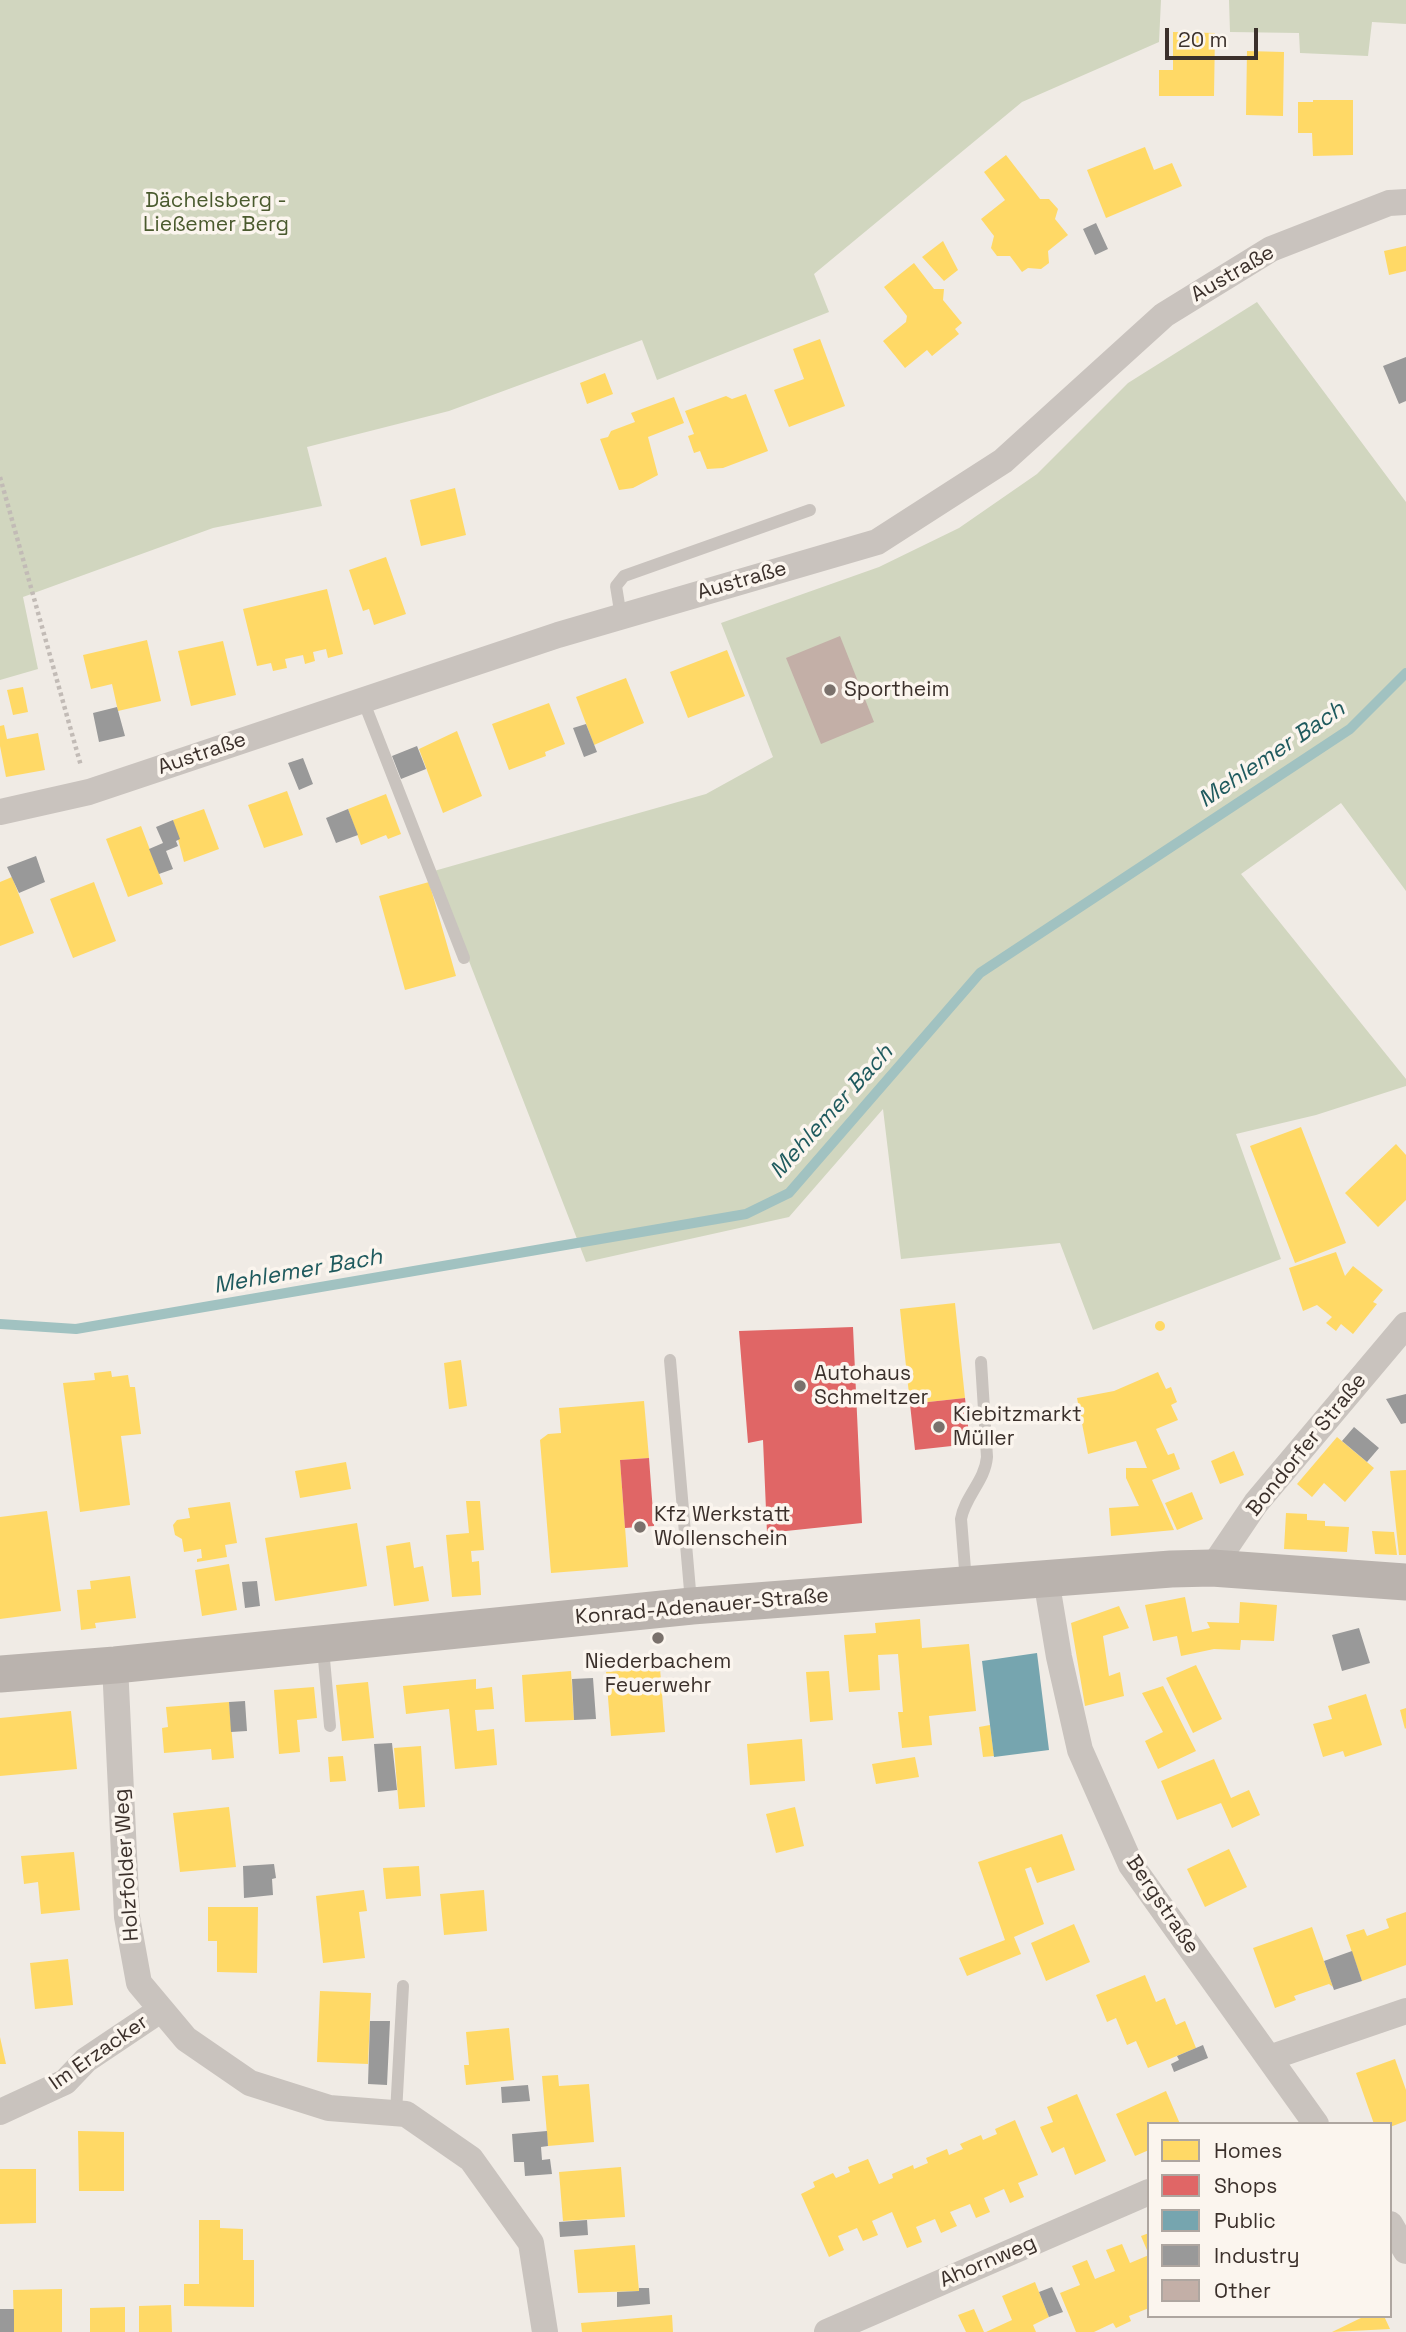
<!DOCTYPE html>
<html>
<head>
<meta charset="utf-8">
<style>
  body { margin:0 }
  #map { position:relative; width:1406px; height:2332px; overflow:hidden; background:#f0ebe5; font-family:"Space Grotesk",sans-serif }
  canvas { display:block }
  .legend { position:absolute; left:1147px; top:2122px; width:245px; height:196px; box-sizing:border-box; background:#fbf5ee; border:2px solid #aea6a0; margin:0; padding:9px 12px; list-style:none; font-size:21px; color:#3b302b }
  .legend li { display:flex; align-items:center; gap:14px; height:35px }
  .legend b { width:35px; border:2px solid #aea6a0 }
  .scale { position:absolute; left:1165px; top:28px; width:93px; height:32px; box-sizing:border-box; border:4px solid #3b302b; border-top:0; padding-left:9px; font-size:21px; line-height:24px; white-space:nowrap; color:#3b302b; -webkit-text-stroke:5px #fbf5ee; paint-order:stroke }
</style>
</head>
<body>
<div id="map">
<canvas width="1406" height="2332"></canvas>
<ul class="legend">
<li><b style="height:19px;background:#ffd966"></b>Homes</li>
<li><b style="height:19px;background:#e06666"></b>Shops</li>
<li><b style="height:19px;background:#76a5af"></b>Public</li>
<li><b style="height:19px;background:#999"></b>Industry</li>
<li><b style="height:19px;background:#c3afa7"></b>Other</li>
</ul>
<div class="scale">20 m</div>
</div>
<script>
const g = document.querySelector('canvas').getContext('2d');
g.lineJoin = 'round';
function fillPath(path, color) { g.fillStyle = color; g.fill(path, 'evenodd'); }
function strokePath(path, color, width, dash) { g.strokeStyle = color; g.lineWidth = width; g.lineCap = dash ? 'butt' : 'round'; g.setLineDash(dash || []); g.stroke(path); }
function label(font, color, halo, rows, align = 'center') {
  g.font = font + ' "Space Grotesk",sans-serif'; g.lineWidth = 7; g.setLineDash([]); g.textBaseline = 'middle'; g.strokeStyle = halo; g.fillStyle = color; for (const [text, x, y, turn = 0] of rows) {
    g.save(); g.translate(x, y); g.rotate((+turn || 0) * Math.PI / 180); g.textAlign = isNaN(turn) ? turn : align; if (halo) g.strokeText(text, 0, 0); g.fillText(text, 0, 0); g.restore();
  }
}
fillPath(new Path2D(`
  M0 0H1161L1159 42 1022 102 814 274 829 312 657 380 642 340 449 411 307 447 322 506 213 528 23 597 38 669 0 680Z
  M1229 0H1406V24L1372 22 1368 56 1300 53 1299 33 1230 32Z
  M1257 302 1406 502V891L1341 803 1241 874 1406 1079V1086L1316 1115 1236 1134 1281 1259 1093 1330 1060 1243 901 1259 883 1109 789 1217 586 1262 434 871 706 794 773 757 721 623 879 567 959 528 1037 474 1128 383Z`), '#d1d6bf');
fillPath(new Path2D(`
  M1173 32 1215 33 1214 96H1159V70H1173Z
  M1247 51 1284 52 1283 116 1246 115Z
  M1313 100H1353V155L1313 156 1312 133H1298V102H1313Z
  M1145 147 1154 170 1172 163 1182 186 1106 218 1087 170Z
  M1006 155 1040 199H1049L1058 209 1055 219 1068 235 1048 251 1049 263 1041 269 1028 268 1022 272 1010 256H997L991 248 994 236 981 219 1005 200 984 172Z
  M943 241 958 270 944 281 922 257Z
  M1406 246V271L1389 275 1384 251Z
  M914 263 934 289H944L943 300 962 323 955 329 959 334 932 356 927 350 905 368 883 341 906 322 907 316 884 287Z
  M820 339 845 406 789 427 774 390 804 379 793 349Z
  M605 373 613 394 587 404 580 383Z
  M746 394 768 451 723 468 707 469 700 451 694 453 688 436 694 434 685 411 726 396 732 399Z
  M674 397 684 423 648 437 658 475 633 488 619 490 600 439 608 437 611 431 635 422 631 413Z
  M455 488 466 535 421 546 410 500Z
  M386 557 406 614 374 625 369 609 363 611 349 570Z
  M327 589 343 654 328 658 326 649 313 652 315 661 305 664 303 655 285 659 287 668 273 671 271 663 257 666 243 609Z
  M147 640 161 701 118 711 112 684 91 689 83 655Z
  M223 641 236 695 191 706 178 651Z
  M727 650 745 696 688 718 670 672Z
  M626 678 644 723 594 745 576 697Z
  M23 687 28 712 13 715 7 690Z
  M549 703 565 744 545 752 546 756 509 770 492 724Z
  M4 725 7 739 38 733 45 770 6 777 0 746V726Z
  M457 731 482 796 443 813 419 749Z
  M287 791 303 835 264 848 248 805Z
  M386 794 401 834 388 839 386 835 361 845 348 809Z
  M204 809 219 849 184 862 173 820Z
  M141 826 163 884 128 897 106 839Z
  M12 877 34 933 0 946V882Z
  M94 882 116 941 73 958 50 899Z
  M429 882 456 976 405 990 379 896Z
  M1301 1127 1346 1243 1295 1263 1250 1146Z
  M1396 1144 1406 1155V1200L1378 1227 1345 1193Z
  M1336 1252 1345 1276 1353 1266 1383 1290 1373 1302 1377 1304 1353 1334 1341 1324 1336 1331 1326 1323 1332 1317 1317 1305 1303 1311 1289 1268Z
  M955 1303 965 1398 910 1404 900 1309Z
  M1155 1326a5 5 0 1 1 10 0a5 5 0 1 1-10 0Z
  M461 1360 467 1406 449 1409 444 1363Z
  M111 1371 112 1377 128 1375 130 1387H135L141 1434 121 1436 130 1505 80 1512 63 1383 95 1380 94 1373Z
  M1158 1372 1166 1389 1171 1387 1177 1402 1171 1405 1178 1420 1156 1429 1168 1455 1174 1453 1180 1469 1152 1480 1174 1530 1111 1536 1109 1508 1139 1506 1126 1478V1468H1147L1136 1441 1088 1454 1077 1398 1114 1391Z
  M644 1401 649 1458 620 1460 628 1567 551 1573 540 1440 548 1434 561 1433 559 1408Z
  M1337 1437 1374 1468 1345 1502 1324 1483 1312 1497 1297 1484Z
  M1234 1451 1244 1475 1220 1484 1211 1461Z
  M346 1462 351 1489 300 1498 295 1471Z
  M1406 1470V1555H1399L1390 1471Z
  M1192 1492 1203 1519 1177 1530 1165 1503Z
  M466 1501H480L484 1550 471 1551 472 1562 479 1561 481 1595 452 1597 446 1535 469 1533Z
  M230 1502 237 1543 225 1545 227 1557 197 1562V1559L202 1558 201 1549 184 1552 182 1539 175 1535 173 1525 177 1520 190 1518 188 1508Z
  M47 1511 61 1611 0 1619V1517Z
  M1286 1513 1307 1514V1520L1325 1521V1526L1349 1527 1347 1552 1284 1549Z
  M357 1523 367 1586 275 1601 265 1538Z
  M1372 1531 1394 1532 1397 1555 1375 1554Z
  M410 1542 414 1568 423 1566 429 1601 394 1606 386 1546Z
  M229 1564 237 1610 202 1616 195 1570Z
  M130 1576 136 1618 95 1623 96 1628 81 1630 77 1590 91 1589 90 1581Z
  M1185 1597 1192 1632 1210 1628 1207 1622 1239 1623 1240 1602 1277 1605 1274 1641 1241 1640 1240 1650 1214 1649 1181 1656 1177 1636 1153 1641 1145 1605Z
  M1119 1606 1129 1628 1103 1636 1109 1676 1120 1672 1124 1696 1085 1706 1071 1623Z
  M920 1619 922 1648 969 1644 976 1711 929 1716 932 1745 902 1748 898 1712H903L898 1654 878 1655 880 1690 849 1692 844 1635 876 1633 875 1623Z
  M1196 1665 1222 1719 1193 1733 1166 1678Z
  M660 1668 665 1732 611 1736 606 1672Z
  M571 1671 574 1720 525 1722 522 1675Z
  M829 1671 833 1720 810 1722 806 1672Z
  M476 1679V1689L492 1687 494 1709 475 1710 477 1731 494 1729 497 1765 455 1769 449 1709 406 1714 403 1686Z
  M368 1682 374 1738 342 1741 336 1685Z
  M1163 1686 1196 1751 1158 1769 1145 1741 1163 1732 1142 1693Z
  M314 1687 317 1718 297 1720 300 1752 279 1754 274 1690Z
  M1366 1694 1382 1745 1345 1757 1343 1751 1323 1757 1313 1724 1332 1719 1328 1706Z
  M229 1702 234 1758 212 1760 211 1749 164 1753 162 1728 168 1727 166 1707Z
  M1406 1708V1728L1405 1729 1400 1710Z
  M71 1711 77 1769 0 1776V1718Z
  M990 1725 994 1756 983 1757 979 1727Z
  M802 1739 805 1781 750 1785 747 1744Z
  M421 1746 425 1807 399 1809 394 1748Z
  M343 1756 346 1781 330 1782 328 1757Z
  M915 1757 919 1777 876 1784 872 1764Z
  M1214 1759 1231 1798 1249 1790 1260 1815 1232 1828 1221 1803 1177 1820 1161 1781Z
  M229 1807 236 1867 180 1872 173 1813Z
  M795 1807 804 1846 776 1853 766 1814Z
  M1062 1834 1075 1870 1037 1883 1031 1867 1025 1869 1044 1924 1014 1937 1021 1954 967 1976 959 1958 1005 1940 978 1862Z
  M1229 1849 1247 1887 1205 1907 1187 1869Z
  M74 1852 80 1910 41 1914 38 1882 24 1884 21 1856Z
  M419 1866 421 1896 386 1899 383 1868Z
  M364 1890 367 1911 359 1912 365 1958 323 1963 316 1896Z
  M484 1890 487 1931 444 1935 440 1894Z
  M208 1907H258L257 1973 217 1972V1941H208Z
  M1406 1912V1965L1362 1981 1346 1935 1364 1929 1367 1936 1389 1928 1386 1919Z
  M1074 1924 1090 1962 1046 1981 1031 1943Z
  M1312 1927 1333 1987 1329 1984 1294 1996 1296 2000 1275 2008 1253 1948Z
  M68 1959 73 2005 35 2009 30 1963Z
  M1145 1975 1156 2002 1165 1998 1176 2025 1185 2021 1196 2048 1148 2068 1136 2041 1127 2045 1116 2018 1107 2022 1096 1995Z
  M320 1991 371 1993 368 2064 317 2062Z
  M509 2028 514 2080 466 2085 464 2065H469L466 2032Z
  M0 2037 6 2064H0Z
  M1395 2059 1406 2090V2121L1390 2127V2124H1374L1356 2073Z
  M558 2075 559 2086 589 2084 594 2142 548 2146 542 2076Z
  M1166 2091 1180 2124H1149V2150L1135 2156 1116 2114Z
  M1077 2094 1106 2161 1075 2175 1064 2147 1052 2153 1040 2127 1053 2122 1047 2107Z
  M1015 2120 1038 2175 1018 2183 1024 2197 1010 2203 1004 2189 984 2198 990 2212 976 2218 970 2204 950 2212 957 2226 941 2233 935 2219 916 2227 922 2242 907 2248 892 2212 872 2221 878 2235 863 2241 857 2228 838 2236 844 2250 829 2257 801 2194 815 2187 813 2182 833 2173 836 2178 850 2172 848 2167 868 2159 879 2184 893 2178 892 2174 913 2165 914 2169 928 2163 926 2158 947 2149 949 2155 963 2149 960 2144 981 2135 983 2140 997 2134 995 2129Z
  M78 2131 124 2132V2191H79Z
  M621 2167 625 2217 563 2221 559 2172Z
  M0 2169H36V2223L0 2224Z
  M199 2220H220V2228L243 2229V2260H254V2307L184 2306V2284H199Z
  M1149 2233V2255L1141 2236Z
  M1122 2244 1130 2263 1149 2255V2308L1129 2316 1131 2321 1116 2328 1113 2323 1094 2332H1076L1060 2293 1080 2285 1072 2266 1087 2260 1095 2279 1115 2271 1106 2250Z
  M635 2245 639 2291 578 2293 574 2250Z
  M1035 2282 1049 2317 1033 2325 1036 2332H986L1012 2320 1002 2296Z
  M62 2289V2332H14L13 2290Z
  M171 2305 172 2332H139V2306Z
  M125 2307V2332H90V2308Z
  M974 2309 984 2332H966L958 2315Z
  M672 2315 673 2332H582L581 2323Z
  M1365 2316H1384L1390 2329 1332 2332Z`), '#ffd966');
fillPath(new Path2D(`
  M853 1327 862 1523 767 1533 763 1440 748 1443 739 1331Z
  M965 1398 970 1444 915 1450 910 1404Z
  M649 1458 654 1526 625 1528 620 1460Z`), '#e06666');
fillPath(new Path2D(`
  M1037 1653 1049 1750 994 1757 982 1661Z`), '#76a5af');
fillPath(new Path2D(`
  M1096 223 1108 249 1095 255 1083 229Z
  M1406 357V401L1399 404 1383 366Z
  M117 707 125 736 99 742 93 713Z
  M586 724 597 752 584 757 573 728Z
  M417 746 426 769 401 779 392 756Z
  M303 758 313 784 299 790 288 763Z
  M348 809 358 835 336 843 326 818Z
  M173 820 180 839 176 841 178 846 166 851 173 869 159 874 149 849 163 843 156 827Z
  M36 856 45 882 19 893 7 867Z
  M1406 1394V1423L1401 1424 1386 1399Z
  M1354 1427 1379 1448 1367 1462 1342 1441Z
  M257 1581 260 1606 245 1608 242 1582Z
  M1359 1628 1370 1663 1342 1671 1332 1635Z
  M593 1678 596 1719 574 1720 572 1679Z
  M245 1701 247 1731 231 1732 229 1702Z
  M392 1743 397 1790 378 1792 374 1744Z
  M274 1864 276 1878 272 1879 273 1895 244 1898 243 1866Z
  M1352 1951 1362 1981 1334 1990 1324 1961Z
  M370 2021H390L387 2085 368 2084Z
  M1203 2045 1208 2058 1174 2072 1171 2064 1179 2060 1177 2056Z
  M528 2085 530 2101 502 2103 501 2087Z
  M547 2131 548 2146 541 2147 542 2160 550 2159 552 2174 525 2176 524 2162H514L512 2134Z
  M587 2220 588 2235 560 2237 559 2222Z
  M1052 2287 1063 2312 1049 2317 1039 2292Z
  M639 2288H649L650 2304 617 2307V2292L639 2291Z
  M0 2309H14V2332H0Z`), '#999');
strokePath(new Path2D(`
  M0 1324 76 1329 746 1214 789 1193 980 973 1350 729 1406 673`), '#a1c2c1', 10);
fillPath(new Path2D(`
  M840 636 874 722 821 744 786 658Z`), '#c3afa7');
strokePath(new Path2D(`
  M0 477 81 766`), '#c2bbb6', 4.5, [3.5, 3.5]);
strokePath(new Path2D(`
  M621 617 616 586 624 576 810 510
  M363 700 464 958
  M670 1360 691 1602
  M966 1582 961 1519C965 1496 985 1481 987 1457L981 1362
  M323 1648 330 1726
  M396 2113 403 1986`), '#c9c3be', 12);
strokePath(new Path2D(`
  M0 812 89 792 558 635 877 542 1003 461 1164 315 1271 249 1389 203 1406 202
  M1212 1568 1256 1503 1406 1325
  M1046 1579 1059 1657 1080 1750 1131 1865 1316 2124
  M115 1665 127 1917 139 1983 186 2039 250 2083 329 2108 406 2114 471 2159 531 2243 545 2332
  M1269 2058 1406 2011
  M0 2112 65 2082 86 2060 159 2011
  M1390 2224 1406 2251
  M827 2332 1149 2192`), '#c9c3be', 26);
strokePath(new Path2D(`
  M0 1674 115 1665 692 1606 1171 1569 1212 1568 1406 1582`), '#bab3ae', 37);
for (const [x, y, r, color] of [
  [830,690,7,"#7a716c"],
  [800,1386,7,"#7a716c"],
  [939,1427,7,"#7a716c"],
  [640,1527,7,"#7a716c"],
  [658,1638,7,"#7a716c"]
]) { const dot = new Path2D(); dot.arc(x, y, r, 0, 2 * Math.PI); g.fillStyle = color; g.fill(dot); strokePath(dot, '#fbf5ee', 2.5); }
label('21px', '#4a5a2e', '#fbf5ee', [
  ["Dächelsberg -",216,201],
  ["Ließemer Berg",216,225]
]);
label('21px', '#3b302b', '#fbf5ee', [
  ["Austraße",1233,274,-30],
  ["Austraße",742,581,-16],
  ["Austraße",202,754,-19],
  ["Bondorfer Straße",1307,1445,-51],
  ["Konrad-Adenauer-Straße",702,1607,-5],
  ["Holzfolder Weg",127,1865,-94],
  ["Bergstraße",1162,1905,56],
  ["Im Erzacker",99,2053,-35],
  ["Ahornweg",988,2262,-23]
]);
label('21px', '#3b302b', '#fbf5ee', [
  ["Sportheim",844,690],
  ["Autohaus",814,1374],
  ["Schmeltzer",814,1398],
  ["Kiebitzmarkt",953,1415],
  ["Müller",953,1439],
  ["Kfz Werkstatt",654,1515],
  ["Wollenschein",654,1539],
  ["Niederbachem",658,1662,"center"],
  ["Feuerwehr",658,1686,"center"]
], 'left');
label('italic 23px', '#1f5a5e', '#fbf5ee', [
  ["Mehlemer Bach",1272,755,-34],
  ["Mehlemer Bach",832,1112,-48],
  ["Mehlemer Bach",298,1272,-10]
]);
</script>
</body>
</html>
